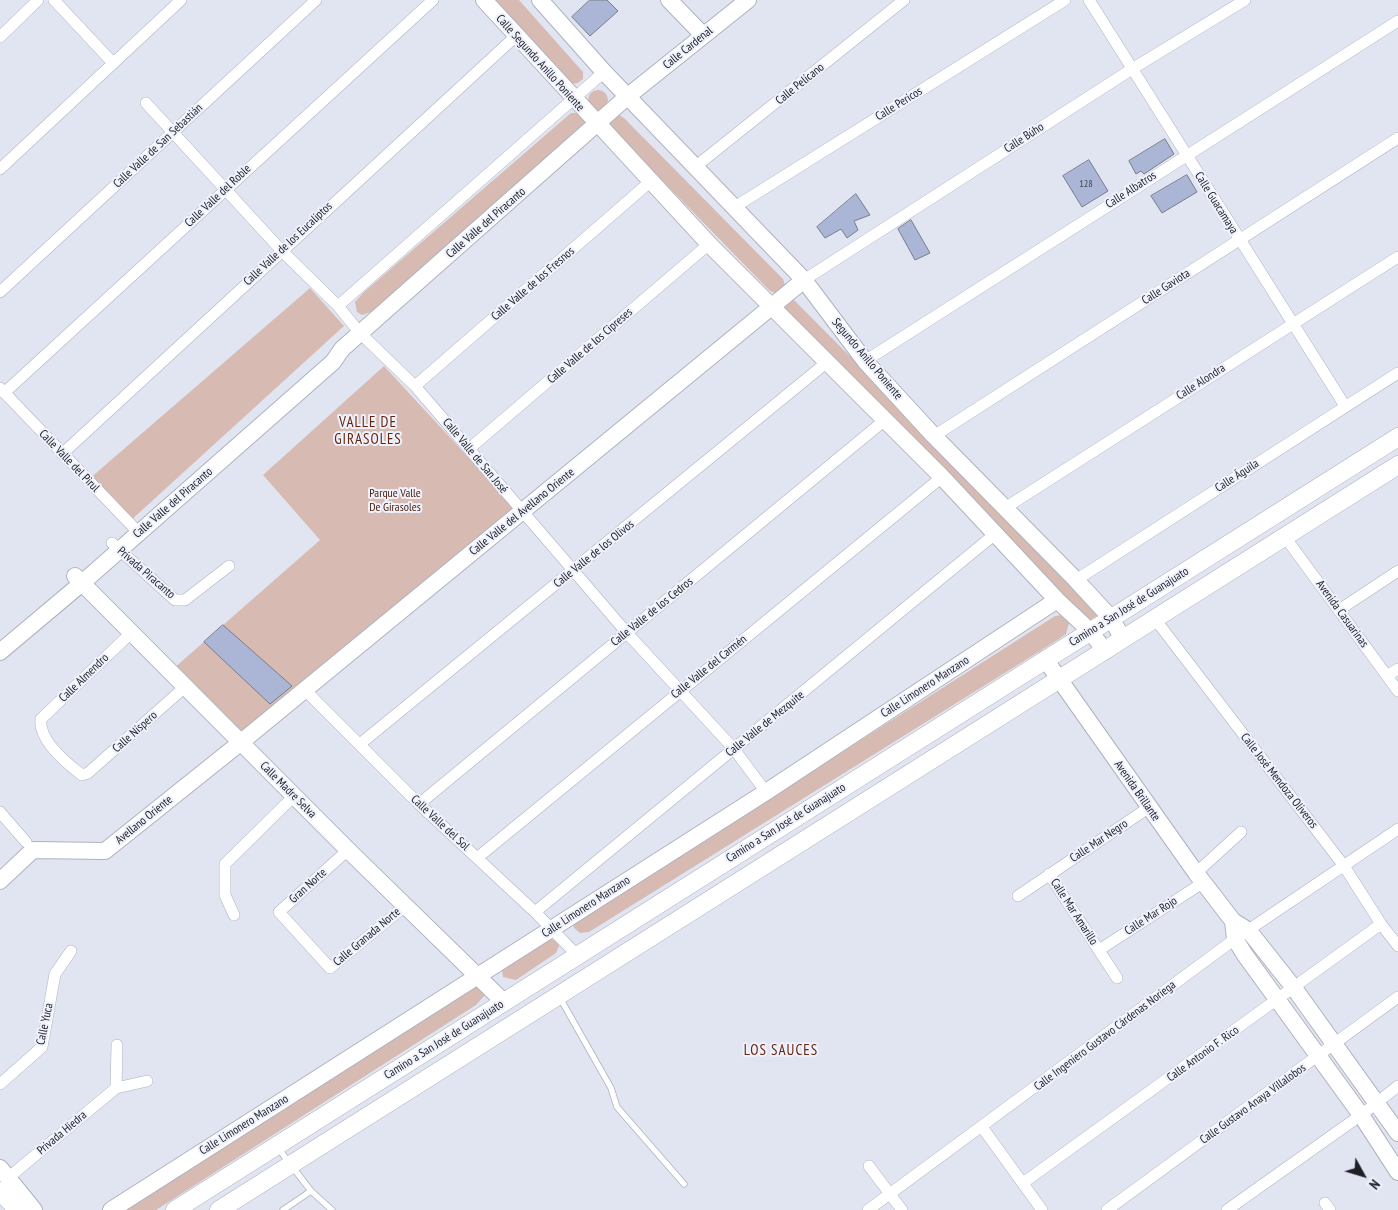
<!DOCTYPE html>
<html>
<head>
<meta charset="utf-8">
<style>
  body { margin:0 }
  #map { position:relative; width:1398px; height:1210px; overflow:hidden; background:#e1e5f2; font-family:"PT Sans Narrow",sans-serif }
  canvas { display:block }
  .north { position:absolute; left:1338px; top:1150px; width:50px; height:50px; -webkit-text-stroke:4px #eff2fd; paint-order:stroke; rotate:129deg; font-size:14px; font-weight:700; line-height:20px; text-align:center; color:#1f2025 }
  .north::after { content:''; display:block; margin:auto; width:18px; height:22px; background:#1f2025; clip-path:polygon(50% 0,100% 100%,50% 72%,0 100%) }
</style>
</head>
<body>
<div id="map">
<canvas width="1398" height="1210"></canvas>
<div class="north">N</div>
</div>
<script>
const g = document.querySelector('canvas').getContext('2d');
g.lineJoin = 'round';
function fillPath(path, color) { g.fillStyle = color; g.fill(path, 'evenodd'); }
function strokePath(path, color, width, dash) { g.strokeStyle = color; g.lineWidth = width; g.lineCap = dash ? 'butt' : 'round'; g.setLineDash(dash || []); g.stroke(path); }
function label(font, color, halo, rows, align = 'center') {
  g.font = font + ' "PT Sans Narrow",sans-serif'; g.lineWidth = 4; g.setLineDash([]); g.textBaseline = 'middle'; g.strokeStyle = halo; g.fillStyle = color; for (const [text, x, y, turn = 0] of rows) {
    g.save(); g.translate(x, y); g.rotate((+turn || 0) * Math.PI / 180); g.textAlign = isNaN(turn) ? turn : align; if (halo) g.strokeText(text, 0, 0); g.fillText(text, 0, 0); g.restore();
  }
}
fillPath(new Path2D(`
  M495 0H519L583 72V79L578 83 571 84Z
  M588 100a10 10 0 1 1 20 0a10 10 0 1 1-20 0Z
  M571 113H579L588 122 374 311 362 315 357 312 355 302 364 292Z
  M619 115 624 118 783 279 785 285 781 291 775 293 770 291 613 130 609 125 613 119Z
  M310 288 344 326 129 522 88 480Z
  M793 299 1084 592 1099 615 1086 622 782 307Z
  M384 366 516 509 241 739 173 669 320 540 263 475Z
  M1062 615 1069 623 1066 634 1056 641 589 932 580 933 574 928 573 924 1055 616Z
  M551 939 556 941 559 946 556 953 516 980 503 977 502 970Z
  M479 984 485 987V995L476 1005 156 1210H125Z`), '#d7bbb2');
const building = new Path2D(`
  M590 0H607L618 11 590 36 572 17Z
  M1165 139 1174 154 1144 174 1141 171 1136 174 1129 161Z
  M1089 160 1108 191 1082 207 1063 176Z
  M1187 175 1197 192 1162 213 1151 196Z
  M856 194 870 215 854 221 858 230 847 238 841 229 825 238 817 227Z
  M911 220 930 253 915 260 898 229Z
  M223 625 292 686 270 704 204 642Z`);
fillPath(building, '#abb6d7');
strokePath(building, '#797c88', 1);
const lane = new Path2D(`
  M560 998 611 1088 617 1107 684 1184
  M278 1148 311 1191 332 1210
  M283 1210 311 1191`);
const street = new Path2D(`
  M54 0 113 63
  M1089 0 1345 406
  M0 37 38 0
  M146 103 281 250 338 306 360 333 415 386 627 633 734 749 766 792
  M695 167 904 0
  M0 169 181 0
  M733 208 1065 0
  M804 280 1132 69 1245 0
  M0 292 316 0
  M338 306 604 72
  M865 361 1398 21
  M415 386 651 181
  M0 388 139 533
  M4 393 433 0
  M934 436 1398 138
  M470 448 709 244
  M62 454 516 36
  M1005 508 1398 257
  M1285 537 1398 691
  M112 543 175 600H185L229 566
  M1076 580 1398 373
  M1339 610 1398 571
  M1155 619 1344 866 1381 924 1398 946
  M132 632 41 719C38 740 66 763 82 775L88 773 186 686
  M1387 676 1398 669
  M305 690 419 804 535 912 577 955
  M360 744 826 363
  M419 804 885 420
  M0 812 26 842
  M348 850 279 912 330 968 405 906
  M477 858 942 477
  M1196 873 1241 832
  M1049 874 1117 978
  M1018 896 1148 808
  M535 912 995 534
  M234 915 225 895V864L294 796
  M1099 950 1204 882
  M0 1084 42 1047 55 974 71 951
  M116 1088 117 1045
  M982 1127 1042 1210
  M869 1166 902 1210
  M8 1178 116 1088 147 1081
  M1023 1183 1381 924
  M1325 1203 1330 1210
  M868 1210 1235 939 1398 829
  M1107 1210 1398 997
  M1227 1210 1361 1115 1398 1086`);
const secondary = new Path2D(`
  M484 0 709 244 942 477 1057 600 1090 631 1105 651
  M540 0 604 72 804 280 865 361 934 436 1076 580 1111 618 1123 639
  M669 0 703 35
  M75 576 348 850 504 1002
  M0 652 82 583 333 362 342 349 628 96 748 0
  M1045 659 1196 873 1233 921 1249 931 1294 988 1398 1133
  M0 881 33 850 105 851 240 743 804 280
  M1233 921 1235 939 1245 955 1361 1115 1398 1172
  M0 1168 34 1210
  M111 1210 766 792 1057 600`);
const primary = new Path2D(`
  M0 1191 18 1210
  M175 1210 1398 437
  M219 1210 1398 465`);
strokePath(lane, '#aeb2be', 7);
strokePath(street, '#aeb2be', 12);
strokePath(secondary, '#aeb2be', 18);
strokePath(primary, '#aeb2be', 19);
strokePath(lane, '#fff', 5.5);
strokePath(street, '#fff', 11);
strokePath(secondary, '#fff', 16);
strokePath(primary, '#fff', 18);
label('10px', '#424652', null, [
  ["128",1086,184]
]);
label('12px', '#1f2025', '#eff2fd', [
  ["Calle Cardenal",688,48,-39],
  ["Calle Segundo Anillo Poniente",540,63,48],
  ["Calle Pelícano",800,84,-39],
  ["Calle Pericos",899,104,-32],
  ["Calle Búho",1024,138,-33],
  ["Calle Valle de San Sebastián",158,146,-43],
  ["Calle Albatros",1131,190,-33],
  ["Calle Valle del Roble",218,196,-43],
  ["Calle Guacamaya",1216,203,58],
  ["Calle Valle del Piracanto",486,223,-41],
  ["Calle Valle de los Eucaliptos",288,244,-43],
  ["Calle Valle de los Fresnos",533,284,-41],
  ["Calle Gaviota",1166,287,-33],
  ["Calle Valle de los Cipreses",590,346,-41],
  ["Segundo Anillo Poniente",867,359,50],
  ["Calle Alondra",1201,382,-33],
  ["Calle Valle de San José",475,456,50],
  ["Calle Valle del Pirul",69,461,46],
  ["Calle Águila",1237,476,-33],
  ["Calle Valle del Piracanto",173,503,-41],
  ["Calle Valle del Avellano Oriente",522,512,-39],
  ["Calle Valle de los Olivos",594,554,-39],
  ["Privada Piracanto",146,573,41],
  ["Camino a San José de Guanajuato",1129,607,-32],
  ["Calle Valle de los Cedros",652,612,-39],
  ["Avenida Casuarinas",1342,614,54],
  ["Calle Valle del Carmén",709,667,-39],
  ["Calle Almendro",84,678,-44],
  ["Calle Limonero Manzano",925,687,-33],
  ["Calle Valle de Mezquite",765,724,-39],
  ["Calle Níspero",135,732,-42],
  ["Calle José Mendoza Oliveros",1279,781,52],
  ["Calle Madre Selva",288,790,45],
  ["Avenida Brillante",1137,791,55],
  ["Avellano Oriente",144,820,-39],
  ["Calle Valle del Sol",440,823,43],
  ["Camino a San José de Guanajuato",786,823,-32],
  ["Calle Mar Negro",1099,841,-34],
  ["Gran Norte",308,886,-42],
  ["Calle Limonero Manzano",586,907,-33],
  ["Calle Mar Amarillo",1074,912,57],
  ["Calle Mar Rojo",1151,916,-33],
  ["Calle Granada Norte",367,937,-40],
  ["Calle Yuca",45,1024,-78],
  ["Calle Ingeniero Gustavo Cárdenas Noriega",1105,1036,-37],
  ["Camino a San José de Guanajuato",444,1040,-32],
  ["Calle Antonio F. Rico",1203,1054,-36],
  ["Calle Gustavo Anaya Villalobos",1253,1104,-36],
  ["Calle Limonero Manzano",244,1125,-32],
  ["Privada Hiedra",62,1133,-40]
]);
label('12px', '#4b1a08', '#eff2fd', [
  ["Parque Valle",395,494],
  ["De Girasoles",395,508]
]);
g.letterSpacing = '1px';
label('15px', '#66250c', '#eff2fd', [
  ["VALLE DE",368,423],
  ["GIRASOLES",368,440],
  ["LOS SAUCES",781,1051]
]);
g.letterSpacing = '0px';
</script>
</body>
</html>
